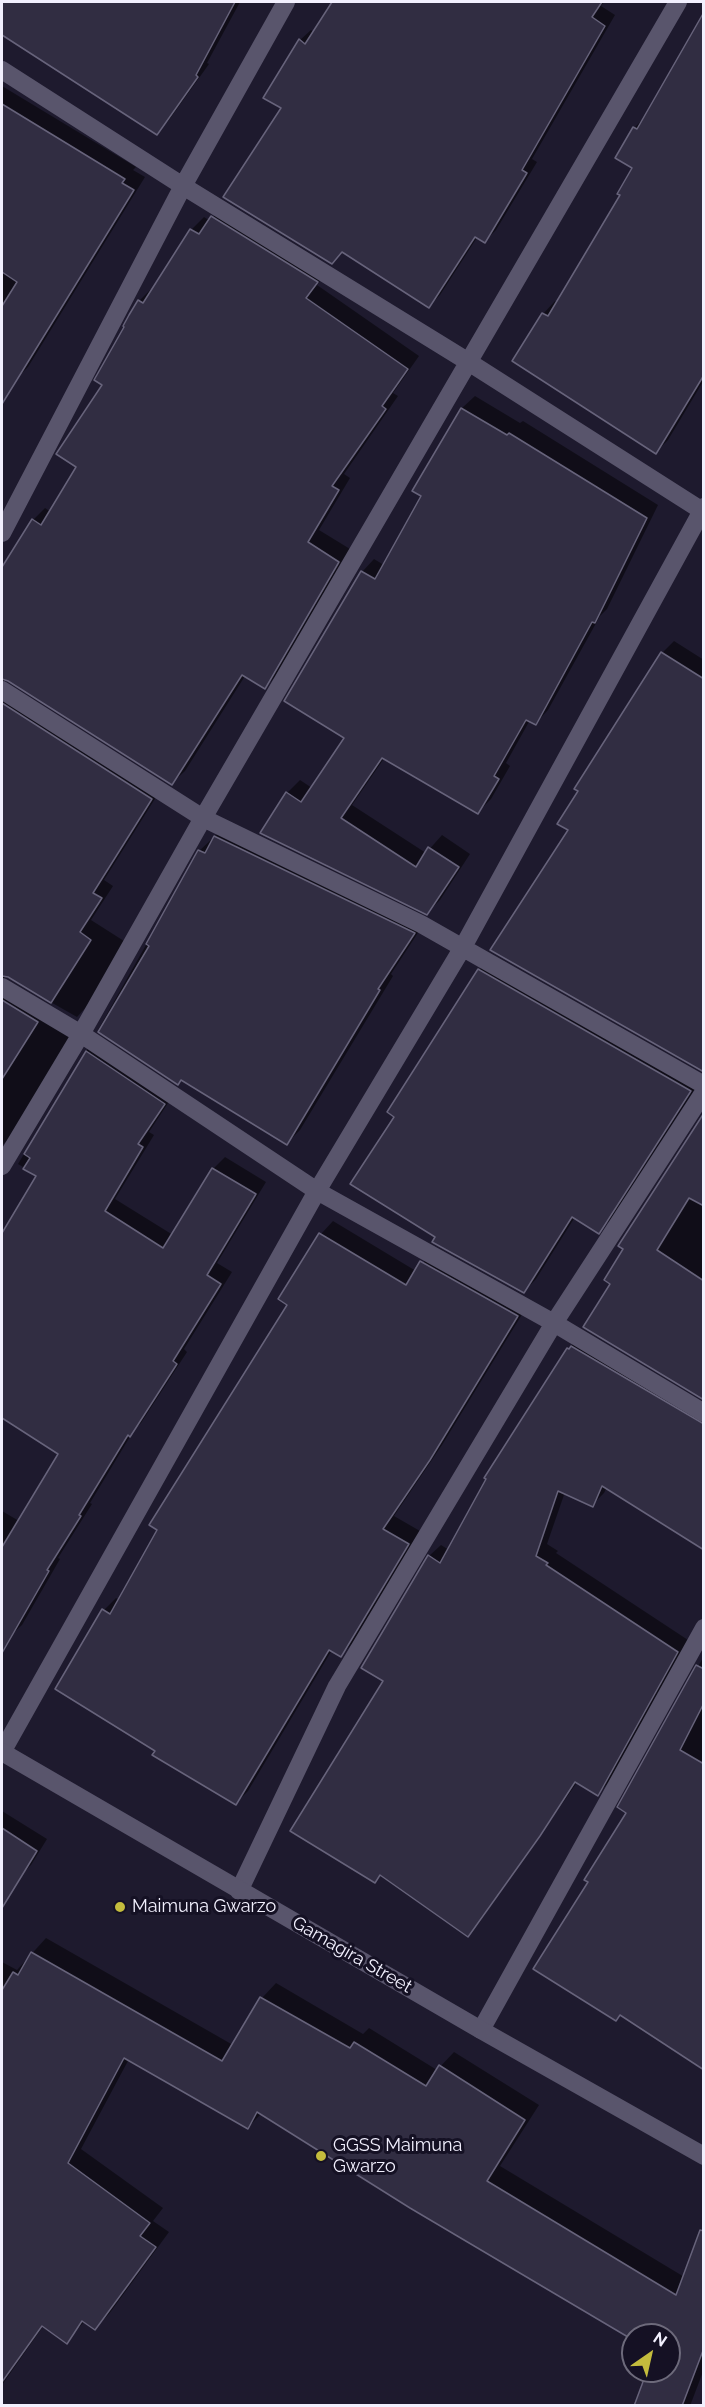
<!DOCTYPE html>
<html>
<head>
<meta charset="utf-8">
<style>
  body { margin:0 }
  #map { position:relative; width:705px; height:2407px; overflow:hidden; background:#1e1a2e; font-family:Raleway,sans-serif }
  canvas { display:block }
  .frame { position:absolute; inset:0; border:3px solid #f2f0fe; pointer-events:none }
  .north { position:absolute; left:621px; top:2323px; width:60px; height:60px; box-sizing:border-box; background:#151124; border:2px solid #6d6a7b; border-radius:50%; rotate:34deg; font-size:16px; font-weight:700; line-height:24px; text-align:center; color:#f2f0fe }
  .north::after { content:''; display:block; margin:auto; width:21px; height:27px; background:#c4bc3d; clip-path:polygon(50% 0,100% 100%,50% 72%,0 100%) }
</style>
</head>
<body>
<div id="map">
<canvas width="705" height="2407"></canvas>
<div class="frame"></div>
<div class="north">N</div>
</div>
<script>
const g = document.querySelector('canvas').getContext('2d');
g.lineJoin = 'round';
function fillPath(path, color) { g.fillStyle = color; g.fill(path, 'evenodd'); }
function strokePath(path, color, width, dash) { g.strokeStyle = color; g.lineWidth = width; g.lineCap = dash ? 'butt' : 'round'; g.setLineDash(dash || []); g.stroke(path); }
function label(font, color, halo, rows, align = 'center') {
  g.font = font + ' Raleway,sans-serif'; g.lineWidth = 6; g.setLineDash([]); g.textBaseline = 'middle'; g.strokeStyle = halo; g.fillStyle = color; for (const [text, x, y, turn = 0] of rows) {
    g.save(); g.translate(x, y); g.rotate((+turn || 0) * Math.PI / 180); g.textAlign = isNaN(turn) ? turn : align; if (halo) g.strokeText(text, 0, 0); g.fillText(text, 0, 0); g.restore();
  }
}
fillPath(new Path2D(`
  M2 2H240L207 63 209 64 169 120 157 133 2 33Z
  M332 2H604L601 6 615 15 532 159 537 162 496 230 485 241 478 236 440 295 429 306 343 251 332 263 283 108 300 40 311 30 314 32Z
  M704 23V380L668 440 656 452 543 314 555 301 558 303 623 195 634 167V128L646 116Z
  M2 86 136 167 133 170 145 177 28 367 15 380 10 376 2 391Z
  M224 205 329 270 317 285 419 356 393 393 398 396 344 474 350 478 319 530 350 549 277 675 265 687 245 676 185 771 172 783 9 679H4V682L163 786 104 880 113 886 91 920 124 941 89 1004 77 1017 3 975 8 984 77 1025 9 1138 2 1146V569L33 520 45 508 51 512 78 467 104 384 139 301 151 289 153 290 191 230 204 217 210 221Z
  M475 396 520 423 523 421 658 505 607 609 600 616 548 710 536 723 530 720 506 763 510 766 491 799 478 812 385 757 352 805 426 853 442 835 470 854 440 900 427 913 287 793 300 780 312 788 347 737 362 572 374 559 384 565 423 496 414 491 462 408Z
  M674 641 704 660V1070L570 830 580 791 576 788 662 653Z
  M229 823 427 919 391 974 393 976 300 1130 287 1143 182 1079 178 1083 98 1030 199 851Z
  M491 958 702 1078 610 1220 598 1232 575 1217 536 1279 524 1292 437 1236 479 970Z
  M97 1039 176 1091 149 1132 154 1135 115 1199 173 1235 213 1169 225 1157 266 1182 217 1263 232 1272 184 1349 187 1352 141 1423 134 1430 90 1503 92 1504 58 1558 60 1559 22 1625 10 1636 2 1632V1511L19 1521 60 1453 2 1416V1236L38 1176 18 1164 86 1051Z
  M704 1116V1398L612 1283Z
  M333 1221 416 1271 434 1250 529 1303 442 1445 394 1516 420 1531 353 1643 341 1655 332 1650 248 1791 236 1803 157 1750 104 1610 116 1598 119 1600 289 1304 280 1299 321 1234Z
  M579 1337 704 1408V1548L607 1487 604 1493 592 1505 565 1492 547 1544 558 1551 556 1553 688 1640 609 1782 598 1794 578 1781 479 1923 468 1935 382 1874 374 1882 385 1681 429 1556 441 1545 449 1550 568 1349Z
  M704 1656V2068L621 2014 616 2019 591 1882 628 1812 619 1807Z
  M2 1811 47 1839 31 1865 20 1876 2 1865Z
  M46 1938 233 2045 262 1998 276 1983 363 2034 369 2028 437 2070 454 2052 539 2105 500 2166 686 2278 704 2270V2369L690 2406H635L649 2371H669V2335H633V2338L262 2113 248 2127 129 2059 81 2149 163 2208 153 2221 169 2232 109 2314 95 2328 85 2321 66 2342 44 2325 2 2385V1962L17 1970Z`), '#0007');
const building = new Path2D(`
  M2 2H235L196 75 198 77 157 135 2 35Z
  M332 2H602L592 17 605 26 522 170 527 173 485 243 475 237 429 308 342 252 332 264 223 197 281 108 263 98 299 39 305 44Z
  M704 12V375L656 454 512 361 542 313 548 316 620 195 617 194 632 168 615 158 633 127 637 129Z
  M2 104 125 179 122 183 134 190 2 404V306L17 282 2 272Z
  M211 216 318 282 306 298 408 369 382 406 386 409 332 486 339 490 308 542 339 562 265 689 242 675 172 785 8 681 2 679V567L32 519 41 525 76 467 56 454 102 385 94 380 124 327 123 326 129 315 138 300 143 303 190 229 199 234Z
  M461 408 507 435 509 433 647 518 595 623 592 622 536 725 526 720 494 776 499 779 478 814 382 758 341 818 416 867 428 847 459 867 427 915 260 833 286 792 301 802 344 738 284 701 361 571 375 579 421 496 412 491Z
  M661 652 704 679V1072L490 950 568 830 557 824 578 791 574 789Z
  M2 703 152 799 93 893 102 898 80 932 91 940 51 1003 8 977 2 976Z
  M214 836 415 933 378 989 380 990 287 1145 181 1080 178 1085 98 1032 149 946 146 944 198 850 205 853Z
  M478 969 691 1091 599 1234 572 1217 524 1293 432 1242 435 1237 350 1184 394 1117 387 1112Z
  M2 1000 38 1022 2 1079Z
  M86 1051 165 1104 138 1144 143 1147 105 1211 163 1248 212 1168 256 1194 207 1275 221 1284 173 1361 177 1364 130 1437 128 1435 79 1515 81 1516 47 1570 49 1571 2 1653V1547L58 1454 2 1418V1233L36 1176 23 1169 30 1158 24 1154Z
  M704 1113V1206L689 1198 657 1250 704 1281V1400L583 1327 610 1284 604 1280 623 1249 618 1246Z
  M319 1233 406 1285 420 1261 518 1316 430 1460 383 1529 409 1544 341 1657 329 1650 236 1805 152 1755 155 1751 55 1689 102 1609 110 1614 157 1530 149 1525 287 1305 278 1299Z
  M571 1346 704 1424V1550L602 1486 593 1507 558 1491 536 1556 548 1563 546 1565 678 1652 598 1796 575 1782 540 1836 468 1937 380 1875 375 1883 290 1831 383 1681 361 1668 428 1555 440 1563 486 1479 484 1478 567 1348 569 1349Z
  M696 1665 704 1669V1703L680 1750 704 1764V2070L620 2015 616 2021 533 1969 588 1882 584 1880 626 1813 617 1807Z
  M2 1828 37 1851 2 1908Z
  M31 1952 222 2061 260 1997 350 2048 354 2042 426 2086 439 2065 525 2120 487 2181 676 2295 700 2230 704 2231V2348L682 2406H634L647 2371H669V2335H633V2340L410 2208 257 2112 248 2129 124 2058 68 2163 150 2223 140 2236 156 2247 95 2330 82 2321 67 2344 42 2326 2 2382V1990L13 1972 18 1975Z`);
fillPath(building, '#312d42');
strokePath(building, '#67637b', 1.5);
strokePath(new Path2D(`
  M2 70 183 186 467 361 704 512
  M2 533 183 186 286 2
  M2 690 203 818 421 924 704 1085
  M2 987 81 1034 317 1191 554 1323 704 1413
  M2 1166 81 1034 203 818 678 2
  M2 1752 317 1191 463 947 704 507
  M239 1891 337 1686 554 1323 704 1092
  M481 2030 704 1628`), '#59556c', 18);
strokePath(new Path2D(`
  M2 1752 481 2030 704 2156`), '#59556c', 18);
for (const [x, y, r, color] of [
  [120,1907,6,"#c4bc3d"],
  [321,2156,6,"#c4bc3d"]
]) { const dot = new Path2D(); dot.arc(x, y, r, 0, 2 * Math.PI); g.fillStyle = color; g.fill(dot); strokePath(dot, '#151124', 2); }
label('18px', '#f2f0fe', '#151124', [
  ["Maimuna Gwarzo",132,1907],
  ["GGSS Maimuna",333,2146],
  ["Gwarzo",333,2167]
], 'left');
label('18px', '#f2f0fe', '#151124', [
  ["Gamagira Street",352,1955,30]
]);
</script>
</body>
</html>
